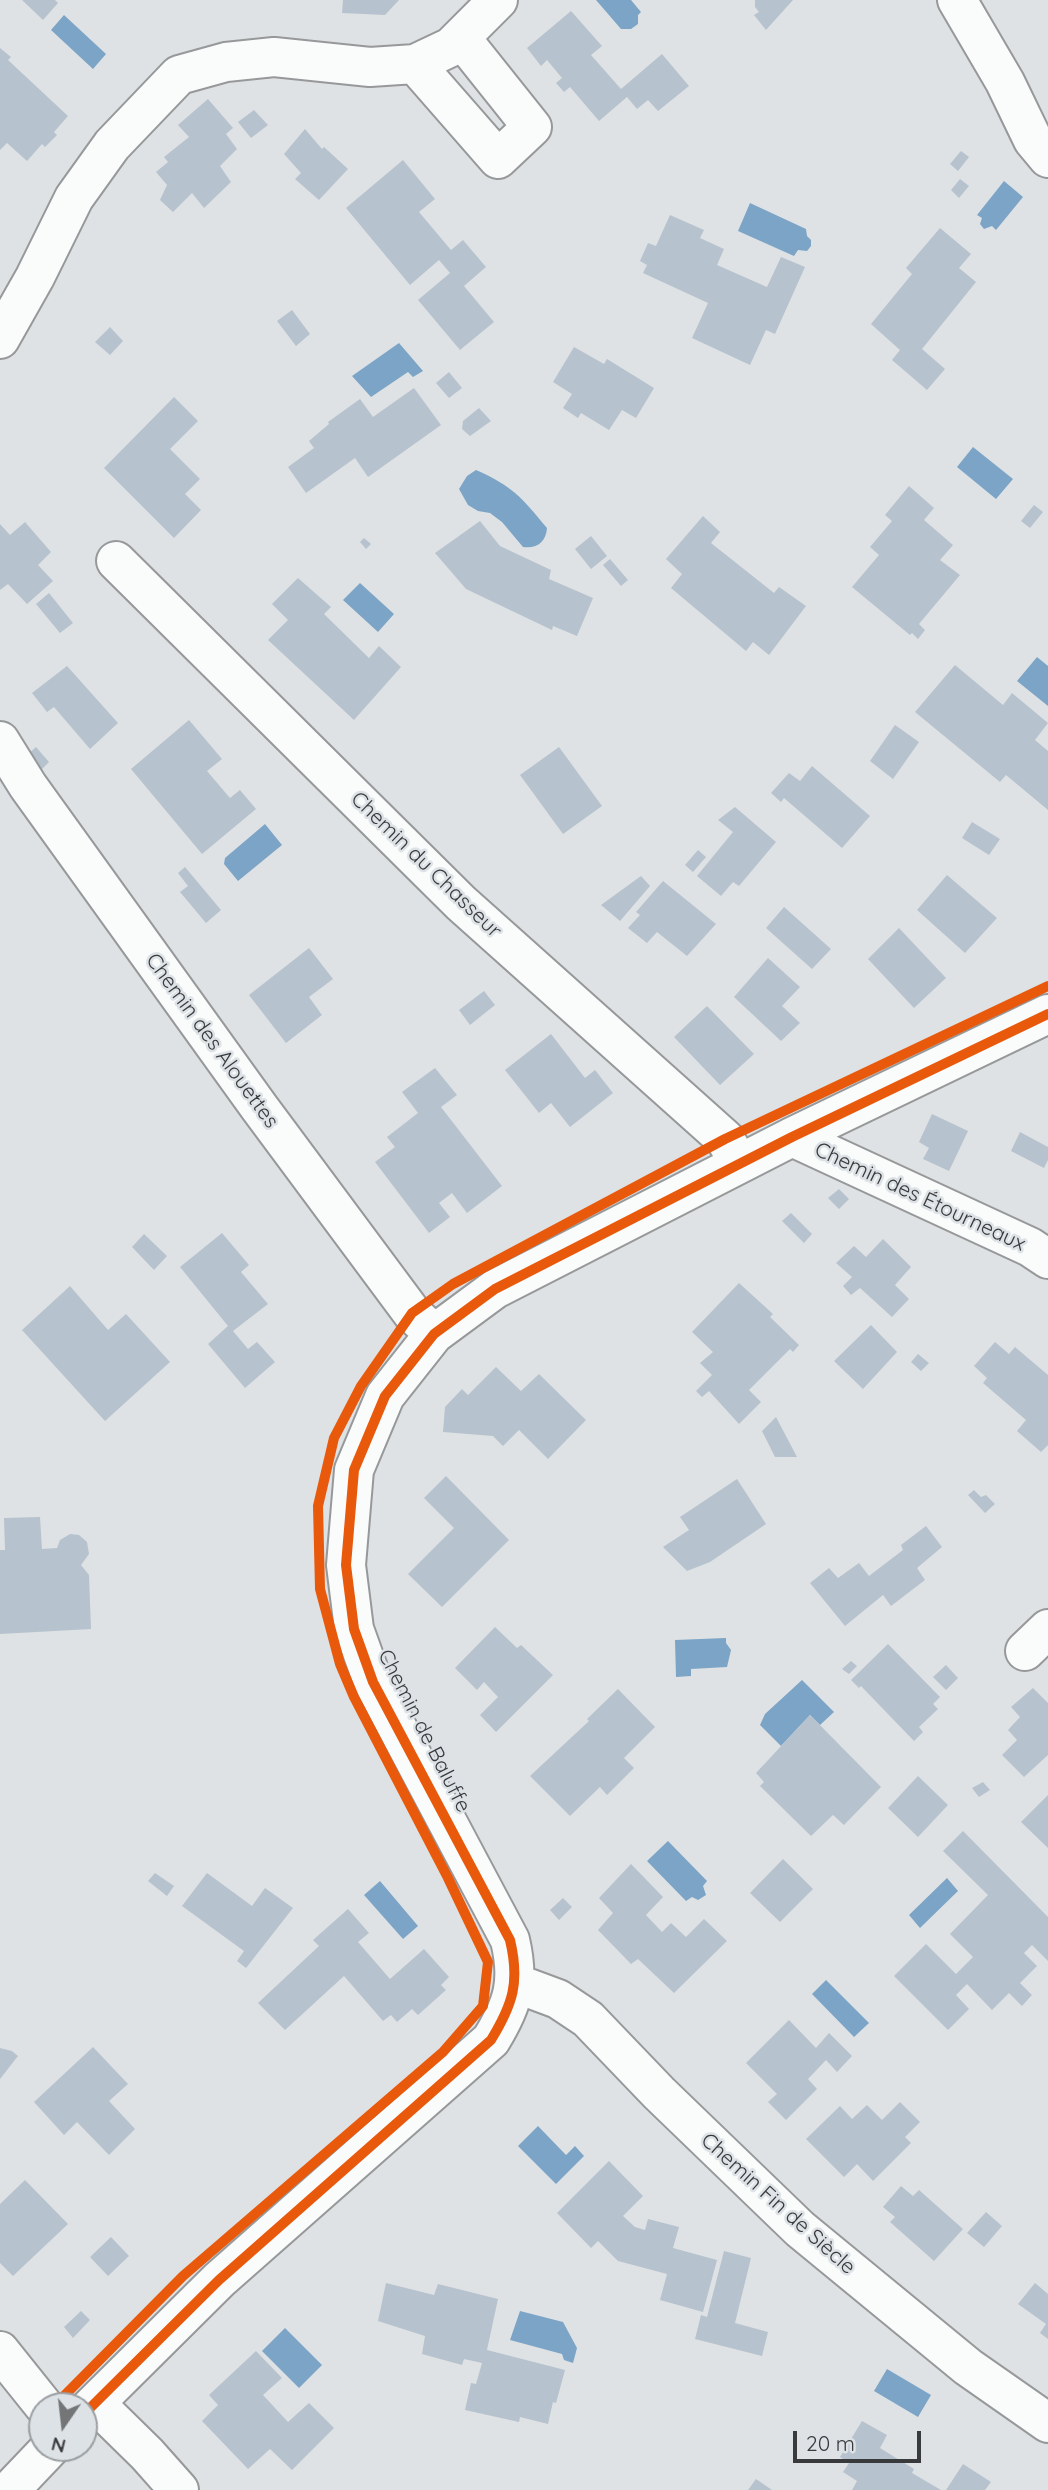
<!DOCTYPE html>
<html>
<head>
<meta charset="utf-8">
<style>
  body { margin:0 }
  #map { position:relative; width:1048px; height:2490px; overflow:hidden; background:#dfe2e4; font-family:Quicksand,sans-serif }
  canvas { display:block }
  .north { position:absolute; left:28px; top:2392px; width:70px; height:70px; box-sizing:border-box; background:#dde2e6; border:2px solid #9b9fa2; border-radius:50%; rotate:194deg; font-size:19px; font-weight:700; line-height:28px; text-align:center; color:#393a3c }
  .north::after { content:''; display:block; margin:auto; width:24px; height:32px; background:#737577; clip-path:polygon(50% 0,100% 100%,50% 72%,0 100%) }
  .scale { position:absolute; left:793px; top:2431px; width:128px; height:32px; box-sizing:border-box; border:4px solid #393a3c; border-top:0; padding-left:9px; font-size:21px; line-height:24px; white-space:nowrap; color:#393a3c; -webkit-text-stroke:5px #dde2e6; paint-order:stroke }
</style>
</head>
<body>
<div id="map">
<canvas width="1048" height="2490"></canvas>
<div class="north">N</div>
<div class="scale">20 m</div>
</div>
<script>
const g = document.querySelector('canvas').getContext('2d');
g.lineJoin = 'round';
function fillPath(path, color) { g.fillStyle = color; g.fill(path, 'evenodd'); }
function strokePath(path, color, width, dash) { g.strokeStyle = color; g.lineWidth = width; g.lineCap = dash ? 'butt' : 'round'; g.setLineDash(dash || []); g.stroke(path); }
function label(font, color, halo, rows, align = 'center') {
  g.font = font + ' Quicksand,sans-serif'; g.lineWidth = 5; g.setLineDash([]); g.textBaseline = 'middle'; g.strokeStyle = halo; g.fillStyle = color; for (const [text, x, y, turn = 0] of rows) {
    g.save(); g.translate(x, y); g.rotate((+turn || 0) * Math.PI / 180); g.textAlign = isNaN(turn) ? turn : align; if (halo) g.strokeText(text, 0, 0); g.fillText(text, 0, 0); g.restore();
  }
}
fillPath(new Path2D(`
  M596 0H631L641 12 638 15V24L631 29H621Z
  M64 15 106 54 93 69 51 30Z
  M1004 181 1023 197 996 230 992 226 984 229 980 224 982 218 977 215Z
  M750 203 806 229 807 236 811 240V246L807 251 798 250 794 256 738 231Z
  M399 343 423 371 413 377 408 372 371 397 352 376Z
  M973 447 1013 479 996 499 957 467Z
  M476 470C514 487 521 497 547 528 546 542 537 549 523 547L502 522 490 513 478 511 468 505 459 489 467 476Z
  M360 583 394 614 378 632 343 600Z
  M1037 657 1048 666V706L1017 681Z
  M265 824 282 845 238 881 224 864 225 858Z
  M726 1638V1643L731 1650 727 1667 691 1669V1676L676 1677 675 1640Z
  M802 1680 834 1712 820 1725 810 1715 781 1746 760 1725 765 1714Z
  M668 1841 707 1881 703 1886 706 1895 698 1900 692 1897 686 1901 647 1861Z
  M947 1878 958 1891 920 1928 909 1915Z
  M380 1881 418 1926 403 1939 364 1895Z
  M826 1980 869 2023 854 2037 812 1994Z
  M538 2126 566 2155 575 2146 584 2156 556 2184 518 2146Z
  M520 2311 563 2322 577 2348 573 2363 564 2360 562 2354 510 2340Z
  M285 2328 322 2365 299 2388 262 2351Z
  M887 2369 931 2395 918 2417 874 2391Z`), '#7ba4c6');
fillPath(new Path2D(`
  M22 0H55L58 3 43 20Z
  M343 0H399L385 15 342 13Z
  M755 0H793L766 30 754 15 759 12 755 7Z
  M571 11 602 46 591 55 621 89 662 54 689 86 658 111 648 100 637 109 627 97 599 121 570 87 564 92 556 83 562 78 547 60 541 66 527 48Z
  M0 48 11 57 8 60 68 116 54 132 57 135 45 147 42 144 27 161 7 143 0 150Z
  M208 99 233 128 226 134 237 149 220 166 231 182 204 208 192 193 173 212 160 200 167 185 156 172 168 162 164 157 189 137 178 125Z
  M254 110 268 125 251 138 238 122Z
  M305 129 322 149 324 147 348 169 319 200 295 179 301 173 284 154Z
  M961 151 969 157 958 171 950 164Z
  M403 160 435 199 419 212 451 250 463 240 486 267 464 286 494 322 460 350 418 300 450 273 439 260 410 285 346 208Z
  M960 179 969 186 959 198 951 190Z
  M670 215 704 230 700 238 724 249 717 265 767 287 781 257 805 267 775 334 766 330 750 365 692 338 708 303 643 273 647 265 640 261 648 243 656 246Z
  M940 228 971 254 959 268 976 282 922 349 945 369 927 390 892 360 900 350 871 324 912 274 906 268Z
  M292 310 310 334 296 346 277 321Z
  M110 327 123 341 110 355 95 342Z
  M574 347 604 364 607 359 654 388 636 418 622 410 609 430 581 413 578 418 563 408 572 394 553 382Z
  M449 372 462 388 449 398 436 383Z
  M414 388 441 425 368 477 355 458 306 493 288 467 314 448 309 441 329 424 328 422 360 399 373 417Z
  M174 397 198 421 170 449 200 479 185 494 201 510 174 538 104 468Z
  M479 408 491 421 470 436 462 429 463 421Z
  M909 486 934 508 924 520 953 545 940 560 960 575 919 624 925 630 918 639 912 633 910 635 852 587 879 555 870 547 892 521 885 515Z
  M1034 505 1043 512 1030 528 1021 521Z
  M703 516 720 532 711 543 774 593 779 587 806 606 769 655 753 642 746 651 671 588 682 574 666 559Z
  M480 521 500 546 551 570 549 579 593 598 577 636 553 626 552 630 466 589 435 553Z
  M25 522 51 552 38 565 53 581 27 604 8 584 0 590V524L10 535Z
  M591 536 607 556 591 569 575 549Z
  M364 538 371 544 366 549 360 542Z
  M610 559 628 580 621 586 603 565Z
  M298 578 331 607 324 614 369 658 379 646 401 667 354 720 268 640 288 620 272 604Z
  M49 593 73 623 60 633 36 604Z
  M955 665 1003 705 1012 693 1048 723 1035 740 1048 751V810L1006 775 1000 782 915 712Z
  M67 666 118 723 90 749 54 707 47 712 32 693Z
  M189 720 222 759 207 771 230 798 240 790 256 809 202 854 131 769Z
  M895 725 919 742 893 779 870 761Z
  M36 747 49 762 38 773 27 755Z
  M559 747 602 806 563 834 520 775Z
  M812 766 870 816 842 848 784 798 781 802 771 793 789 773 800 781Z
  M735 807 776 842 739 886 733 882 721 896 697 876 733 832 718 820Z
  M972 822 1000 839 989 855 962 838Z
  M698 850 706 857 693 872 685 865Z
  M185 867 221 910 206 923 180 892 188 886 178 873Z
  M947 875 997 918 965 953 917 910Z
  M641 876 650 886 620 921 601 905Z
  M663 881 716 924 687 956 657 932 647 943 628 928 640 915 636 912Z
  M784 907 831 949 812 969 766 928Z
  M899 928 946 978 914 1008 868 959Z
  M309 948 333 979 309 997 322 1015 286 1043 249 995Z
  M768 958 800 987 782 1006 800 1023 781 1041 734 997Z
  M484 991 495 1005 470 1025 459 1010Z
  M707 1006 754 1054 720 1085 674 1037Z
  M551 1034 585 1078 595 1070 613 1093 570 1127 551 1103 539 1113 505 1070Z
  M435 1068 457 1095 441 1107 502 1186 467 1213 452 1193 439 1203 450 1217 429 1233 375 1162 395 1147 387 1137 418 1113 402 1092Z
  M932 1114 968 1131 949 1171 923 1159 929 1148 919 1142Z
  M1020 1132 1048 1147V1160L1044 1168 1011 1151Z
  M839 1189 849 1199 839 1209 828 1198Z
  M791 1213 812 1234 804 1243 782 1221Z
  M222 1233 249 1265 241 1272 268 1304 233 1331 248 1349 257 1342 275 1362 245 1388 208 1344 228 1326 180 1267Z
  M144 1234 167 1256 154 1270 132 1247Z
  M883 1239 911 1267 895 1285 909 1299 892 1317 860 1288 851 1295 843 1286 852 1277 836 1263 854 1246 866 1257Z
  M739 1283 773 1314 770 1317 799 1345 793 1352 790 1349 749 1390 761 1402 739 1424 709 1391 702 1397 696 1391 712 1375 700 1363 713 1352 692 1332Z
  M70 1286 108 1330 126 1314 170 1362 105 1421 22 1330Z
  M871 1325 897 1352 863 1389 834 1361Z
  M995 1342 1009 1354 1015 1347 1048 1375V1445L1041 1452 1017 1431 1026 1420 983 1383 987 1378 974 1366Z
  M918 1354 929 1363 921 1371 911 1362Z
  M496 1367 521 1391 539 1374 586 1420 548 1459 519 1430 503 1446 493 1436 443 1432 445 1407 462 1389 468 1395Z
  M776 1417 797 1457H775L762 1431Z
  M446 1476 509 1540 442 1607 408 1574 454 1528 424 1498Z
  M737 1479 766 1524 710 1562 687 1571 663 1547 689 1530 680 1517Z
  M974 1490 981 1497 986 1495 995 1504 985 1513 968 1495Z
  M40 1517 42 1549 57 1548 60 1540 70 1534 79 1535 87 1542 89 1554 81 1565 89 1575 91 1629 0 1634V1550H5L4 1518Z
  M926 1526 942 1547 917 1568 925 1580 891 1606 883 1595 845 1626 810 1583 829 1568 838 1578 859 1563 869 1576 903 1550 901 1545Z
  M495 1627 517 1648 521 1645 553 1675 496 1732 480 1715 498 1697 484 1682 477 1690 455 1668Z
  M888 1644 940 1697 933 1704 938 1709 919 1727 923 1732 914 1741 861 1686 859 1688 851 1680Z
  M851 1661 857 1666 849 1674 842 1669Z
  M946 1665 958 1678 946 1690 933 1677Z
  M1033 1688 1048 1703V1755L1024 1777 1002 1755 1017 1740 1008 1730 1020 1717 1011 1707Z
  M618 1689 655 1727 624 1758 634 1768 607 1795 600 1787 570 1816 530 1776 589 1721 587 1719Z
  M810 1715 881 1787 844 1825 833 1815 811 1836 760 1786 764 1782 756 1773Z
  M918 1776 948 1805 918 1837 888 1808Z
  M983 1782 990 1790 979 1797 972 1788Z
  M1048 1795V1848L1021 1822Z
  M963 1831 1048 1917V1961L1032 1945 1024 1953 1037 1966 1020 1983 1032 1995 1022 2006 1009 1993 992 2010 967 1984 956 1995 969 2009 948 2030 894 1976 926 1944 956 1974 973 1957 950 1934 988 1895 943 1851Z
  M783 1859 813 1889 780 1922 750 1893Z
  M631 1864 663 1897 646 1915 662 1932 671 1923 686 1937 704 1919 727 1941 674 1993 638 1959 631 1964 598 1930 613 1913 599 1898Z
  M155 1873 174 1886 167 1896 148 1881Z
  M207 1873 252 1906 265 1888 293 1908 246 1968 237 1961 244 1951 182 1906Z
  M563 1898 572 1907 559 1920 550 1910Z
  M348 1909 369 1933 358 1942 390 1979 424 1949 449 1977 441 1985 446 1990 418 2015 412 2009 397 2022 391 2015 383 2021 344 1976 285 2030 258 2003 319 1946 313 1940Z
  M789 2020 816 2048 829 2033 852 2056 837 2072 826 2060 808 2079 817 2089 786 2120 768 2102 777 2094 746 2063Z
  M93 2047 128 2084 109 2101 135 2129 109 2155 77 2122 64 2135 34 2102Z
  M0 2048 12 2051 18 2056 0 2079Z
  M900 2102 920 2122 905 2137 911 2143 873 2181 857 2164 844 2177 806 2139 840 2106 852 2119 867 2105 882 2120Z
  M609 2161 643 2196 623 2216 635 2227 645 2230 648 2219 679 2227 673 2248 717 2260 703 2312 660 2300 667 2274 618 2261 598 2241 591 2248 557 2213Z
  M25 2180 68 2224 13 2276 0 2263V2204Z
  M901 2186 913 2196 919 2190 963 2229 934 2261 890 2222 895 2217 883 2207Z
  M986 2212 1002 2226 984 2247 967 2233Z
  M111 2237 129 2256 108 2276 90 2257Z
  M724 2251 751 2258 735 2323 768 2332 762 2356 695 2339 701 2315 707 2317Z
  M386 2283 434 2295 438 2284 498 2299 487 2350 565 2370 556 2403 553 2402 548 2424 520 2417 519 2422 465 2410 471 2383 476 2384 482 2363 464 2359 462 2365 422 2354 425 2336 378 2321Z
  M1035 2283 1048 2294V2339L1040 2333 1046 2324 1018 2304Z
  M81 2311 90 2320 73 2338 64 2327Z
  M256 2351 282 2378 263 2395 288 2422 309 2403 334 2428 292 2470 270 2449 248 2469 202 2421 218 2405 209 2395Z
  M862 2421 887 2435 880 2448 914 2469 912 2473 941 2490H852L857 2481 843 2472 849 2463 840 2457Z
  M963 2464 991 2482 985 2490H946Z
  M756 2479 772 2490H748Z`), '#b6c2cd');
const minor = new Path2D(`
  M957 0 1005 82 1033 140 1048 158
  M415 64 498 159 532 127 461 38
  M0 339 35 277 74 198 112 145 179 75 226 62 274 57 370 67 415 64 451 47 498 0
  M116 561 461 903 725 1139 739 1163
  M0 741 28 786 259 1107 412 1313 434 1334
  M792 1137 1030 1247 1048 1259
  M1025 1651 1048 1629
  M515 1983 558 1999 588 2019 659 2093 800 2229 968 2367 1048 2423
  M0 2351 44 2406
  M95 2403 147 2454 179 2490
  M84 2414 219 2280 491 2040C513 2004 520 1982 510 1940L373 1682 354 1629 346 1565 354 1470 385 1396 434 1334 495 1289 792 1137 1048 1014
  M10 2490 50 2448`);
strokePath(minor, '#96989a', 42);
strokePath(minor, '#fafbfb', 38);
strokePath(new Path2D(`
  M54 2406 183 2276 443 2052 483 2006 488 1962 448 1878 354 1697 340 1664 320 1589 318 1506 334 1438 361 1386 412 1313 453 1284 725 1139 1048 986
  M84 2414 219 2280 491 2040C513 2004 520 1982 510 1940L373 1682 354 1629 346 1565 354 1470 385 1396 434 1334 495 1289 792 1137 1048 1014`), '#e8590c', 10);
label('21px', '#393a3c', '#dde2e6', [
  ["Chemin du Chasseur",426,865,44],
  ["Chemin des Alouettes",212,1041,54],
  ["Chemin des Étourneaux",920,1197,25],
  ["Chemin de Baluffe",424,1731,63],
  ["Chemin Fin de Siècle",778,2204,42]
]);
</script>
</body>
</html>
